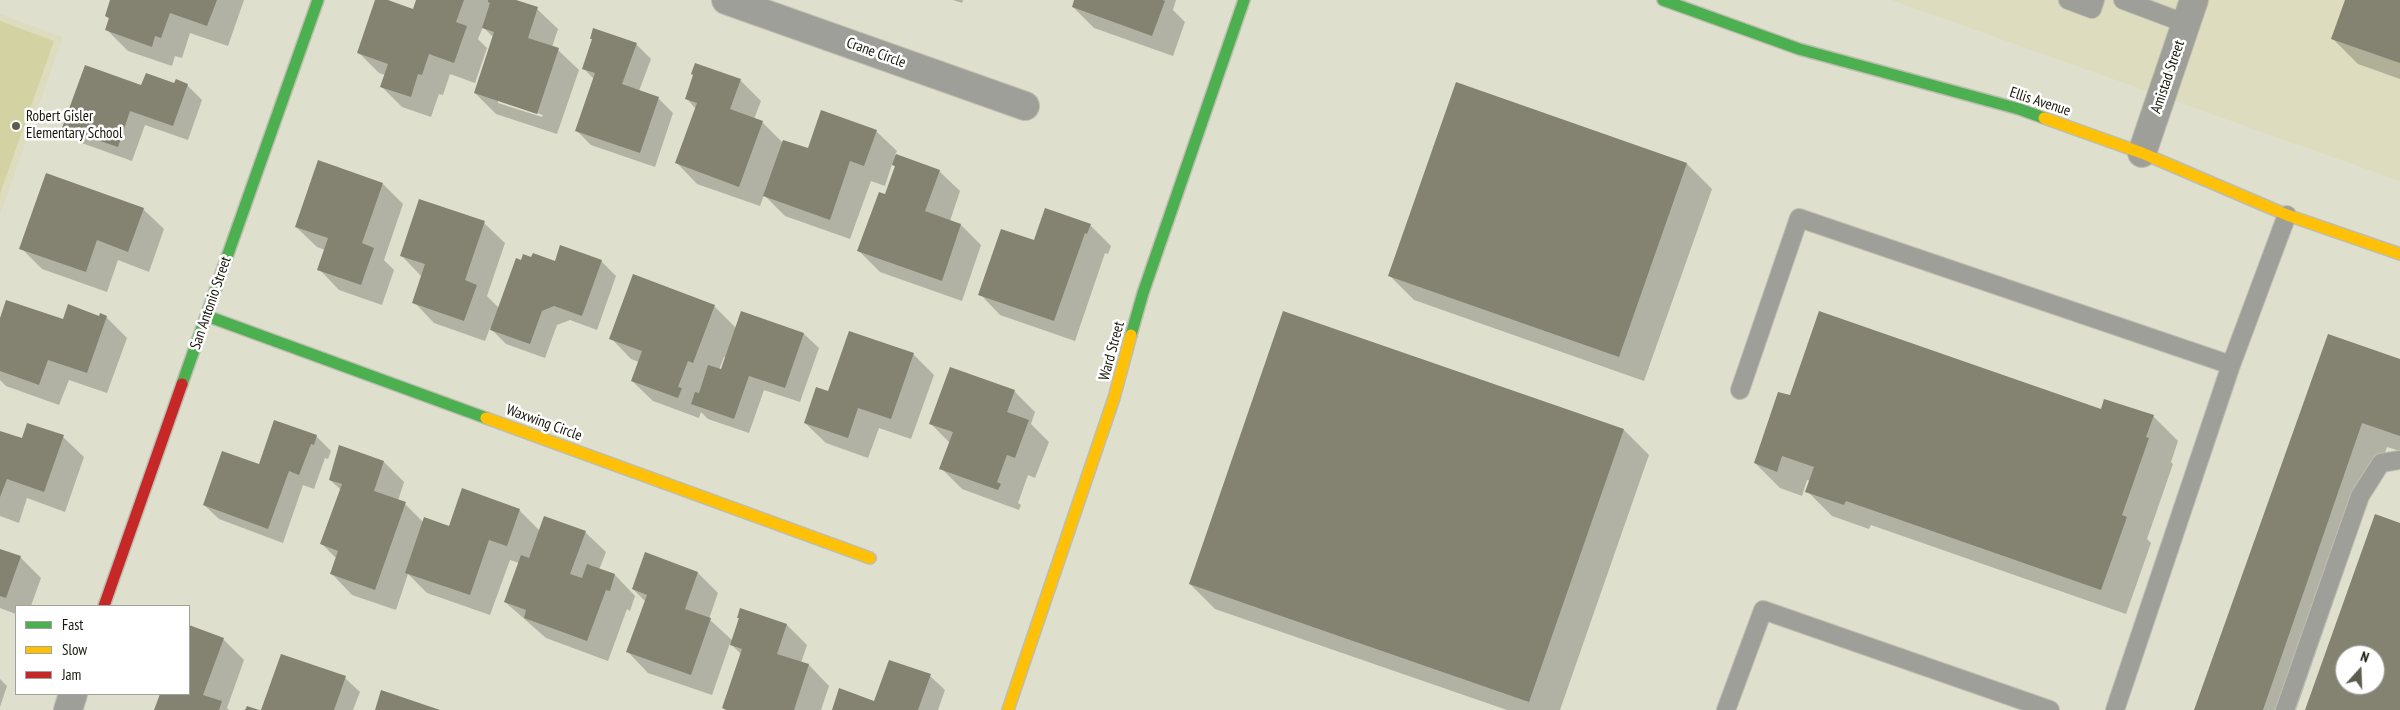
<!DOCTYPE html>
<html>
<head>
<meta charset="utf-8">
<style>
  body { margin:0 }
  #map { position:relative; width:2400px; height:710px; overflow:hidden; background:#dfdfcd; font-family:"PT Sans Narrow",sans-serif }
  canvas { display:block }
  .legend { position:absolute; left:15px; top:605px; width:175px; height:90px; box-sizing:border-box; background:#fff; border:1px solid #a2a29d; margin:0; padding:6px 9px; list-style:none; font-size:15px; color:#17170b }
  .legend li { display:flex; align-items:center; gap:10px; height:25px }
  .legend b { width:25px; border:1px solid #a2a29d }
  .north { position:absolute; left:2335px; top:645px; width:50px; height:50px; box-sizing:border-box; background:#fff; border:1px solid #a2a29d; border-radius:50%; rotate:20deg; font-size:14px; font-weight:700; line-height:20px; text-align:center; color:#17170b }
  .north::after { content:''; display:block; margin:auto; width:18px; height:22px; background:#5d5d4f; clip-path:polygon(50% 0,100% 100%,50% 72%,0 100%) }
</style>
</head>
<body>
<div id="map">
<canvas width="2400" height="710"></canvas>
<ul class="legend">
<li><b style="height:6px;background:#4caf50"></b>Fast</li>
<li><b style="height:6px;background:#ffc107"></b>Slow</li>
<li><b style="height:6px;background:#c62828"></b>Jam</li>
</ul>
<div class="north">N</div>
</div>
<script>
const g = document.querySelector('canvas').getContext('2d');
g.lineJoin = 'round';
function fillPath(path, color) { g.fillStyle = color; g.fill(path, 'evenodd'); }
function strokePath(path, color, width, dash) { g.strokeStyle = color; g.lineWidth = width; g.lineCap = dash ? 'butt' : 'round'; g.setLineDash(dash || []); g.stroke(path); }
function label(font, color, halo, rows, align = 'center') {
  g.font = font + ' "PT Sans Narrow",sans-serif'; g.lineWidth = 5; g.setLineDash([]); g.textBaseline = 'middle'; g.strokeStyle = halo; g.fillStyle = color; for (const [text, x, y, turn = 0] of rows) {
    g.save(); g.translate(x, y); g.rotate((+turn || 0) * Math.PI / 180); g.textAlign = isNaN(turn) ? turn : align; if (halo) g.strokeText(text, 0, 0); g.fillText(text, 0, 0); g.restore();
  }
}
fillPath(new Path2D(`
  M1891 0H2400V181Z
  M0 14 63 37 0 215Z`), '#dddcbe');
fillPath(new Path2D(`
  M0 21 54 41 0 194Z`), '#d3d2a3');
fillPath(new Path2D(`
  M111 0H244L228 46 190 33 182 58 175 56 172 66 128 51 107 30 110 20 106 16Z
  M377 0H384L414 11 418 0H512L537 9 558 29 552 47 558 50 579 70 557 134 496 114 475 93 494 38 483 27 478 39 487 48 475 83 450 74 443 95 439 94 431 117 402 107 381 86 385 75 379 73 358 52ZM498 100 543 115 542 117 498 103Z
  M953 0H963L962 3Z
  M1076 0H1176L1173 10 1185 22 1173 56 1094 28 1073 7Z
  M2346 0H2400V79L2358 64 2333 39Z
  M591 38 636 44 651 59 639 91 658 98 673 113 655 167 591 145 576 130 594 79 583 68 593 40Z
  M740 80 761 101 754 119 762 122 783 143 809 150 876 131 897 151 895 155 939 171 960 191 950 221 961 225 981 245 962 301 880 272 859 251 886 196 896 167 892 164 885 186 871 181 850 239 785 216 764 195 760 206 697 184 677 163 696 109 686 98Z
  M1457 83 1687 164 1712 189 1644 381 1414 300 1389 275Z
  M175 85H187L202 100 188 140 145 125 132 161 79 142 64 127 142 86Z
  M383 184 403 204 384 260 394 270 382 305 339 290 319 269 325 250 317 247 296 227Z
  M143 209 164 229 149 272 118 260 107 292 42 269 21 248Z
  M484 223 505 243 487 296 499 308 556 262 601 261 616 276 597 330 570 320 557 325 545 358 506 344 490 328 485 341 434 323 414 302 422 277 401 255Z
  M1090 225 1111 246 1108 254 1105 253 1075 341 1000 315 980 294 1034 242Z
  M714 306 736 328 804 334 819 348 800 402 764 390 749 433 708 419 701 412 699 418 653 401 632 381 639 362 631 359 611 338ZM724 357 726 358 722 370H719Z
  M1284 312 1624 430 1649 455 1560 710H1507L1215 609 1190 584Z
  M106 317 127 338 107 393 69 380 59 405 6 386 0 380V322L64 321Z
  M2329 335 2400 361V451L2387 447 2296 710H2195Z
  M913 354 934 375 911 439 879 428 868 458 826 443 805 423 829 393Z
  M1014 391 1035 412 1031 424 1049 442 1035 478 1028 475 1018 503 1021 505 1019 510 962 489 941 468 950 443 930 423Z
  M1791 397 2102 411 2153 416 2178 441 2171 462 2173 464 2147 539 2151 543 2126 614 1871 525 1869 529 1832 516 1807 491 1811 481 1807 480 1802 496 1780 488 1755 463Z
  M0 432 22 440 63 437 84 457 65 512 27 498 19 523 0 516Z
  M316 436 331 451 328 459 325 458 314 489 303 485 283 543 219 519 204 505 259 465Z
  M384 462 404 482 398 501 405 504 423 522 449 528 519 510 540 531 585 532 606 552 599 570 615 575 635 596 630 611 627 609 608 661 546 638 505 602 519 563 510 560 490 615 427 593 408 574 396 610 352 595 332 574 337 559 322 544 341 490 330 480Z
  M0 550 20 557 41 578 31 606H16V614L0 608Z
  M698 573 718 593 709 619 733 641 741 609 787 625 807 645 801 663 809 665 829 686 821 710H725L723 708 741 654 730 643 712 695 648 673 628 652 646 602 633 589Z
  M189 627 223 639 244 660 227 708 229 710H156L160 694H189Z
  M930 676 945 690 938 710H833L875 703Z
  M345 678 360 692 353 710H263Z
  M0 679 7 686 0 707Z`), '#0003');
fillPath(new Path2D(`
  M110 0H217L207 26 170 13 161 38 155 36 152 47 105 30 109 18 105 16Z
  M375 0H388L413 9 416 0H464L456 22 467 26 454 63 429 54 422 75 418 74 411 97 380 87 388 64 357 53Z
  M488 0H516L538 7 528 38 559 48 537 114 474 93 494 32 482 28 490 3 488 2Z
  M1074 0H1163L1165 1 1152 36 1072 7Z
  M2345 0H2400V63L2331 39Z
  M593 28 637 43 622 84 659 97 640 153 575 131 595 73 582 69 592 39H590Z
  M695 63 741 79 730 109 763 121 739 187 675 163 697 103 685 99 693 75 691 74Z
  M85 65 141 85 146 73 174 83 176 79 188 84 173 126 130 111 118 147 62 128Z
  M1456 82 1687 163 1619 357 1388 276Z
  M821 110 877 130 864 166 850 161 830 220 763 196 783 140 808 148Z
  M896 154 940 170 925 211 961 224 942 281 857 251 879 192 885 194 895 166 892 165Z
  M318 160 383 183 362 243 374 248 361 285 317 270 328 238 295 227Z
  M46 173 144 208 128 252 97 240 86 272 19 249Z
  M419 199 485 221 465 280 477 285 464 321 412 303 425 264 400 256Z
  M1045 208 1091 224 1087 234 1085 233 1054 321 978 295 1001 229 1034 240Z
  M560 245 602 260 582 316 554 306 542 311 530 344 490 330 516 258 521 260 523 254 531 257 533 253 555 261Z
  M633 274 715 305 693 363 688 361 678 387 682 388 678 398 631 381 642 351 609 339Z
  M6 300 63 319 68 304 99 316 100 313 107 316 87 373 48 360 39 385 0 371V318Z
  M741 311 804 333 785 388 749 376 734 419 691 404 695 392 699 393 708 365 721 369Z
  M1283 311 1624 429 1529 702 1189 584Z
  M1819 311 2101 409 2104 399 2154 415 2146 437 2149 438 2122 515 2127 517 2101 590 1846 501 1844 505 1805 492 1814 467 1782 456 1777 472 1754 463 1778 392 1790 395Z
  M849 331 914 353 891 419 858 408 848 438 804 423 816 387 828 391Z
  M2328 334 2400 359V436L2362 423 2263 710H2194Z
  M950 367 1015 390 1007 412 1029 420 1015 458 1007 455 997 482 1001 484 998 490 939 469 953 432 929 424Z
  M274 420 317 435 314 445 311 444 299 475 289 471 268 529 203 505 222 451 259 464Z
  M27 423 64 435 44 492 7 479 0 497V431L22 438Z
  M339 445 384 461 374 491 406 502 375 590 330 574 338 551 320 544 342 484 329 480Z
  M462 488 520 509 507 546 489 540 470 595 405 573 424 517 449 526Z
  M2375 514 2400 523V710H2305ZM2345 655H2375V685H2345Z
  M544 516 586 531 570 574 582 578 587 564 615 574 610 591 606 590 587 641 524 618 526 610 504 602 521 555 529 558Z
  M0 549 21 556 6 598 0 596Z
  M645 552 698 572 685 609 711 618 691 675 626 652 647 595 632 589Z
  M740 608 787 624 777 654 809 664 794 710H727L722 708 742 649 730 645 739 618H737Z
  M189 625 224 638 203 695 222 701 219 710H154L160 694H189Z
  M281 654 346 676 334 710H261Z
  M889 660 931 674 918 710H832L839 688 874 701Z
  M381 690 440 710H375Z
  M247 706 259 710H245Z`), '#848371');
const lane = new Path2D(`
  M2068 0 2092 9 2095 0
  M2123 0 2187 24
  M1740 390 1799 218 2231 365
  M1726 710 1763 610 2050 710
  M2115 710 2231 365 2287 215
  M2285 710 2360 496 2381 463 2400 460`);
const street = new Path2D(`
  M726 0 1025 106
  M2142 153 2194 0
  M68 710 73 694`);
const fast = new Path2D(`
  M1663 0 1799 49 2019 109 2044 118
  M207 316 486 418
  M1131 335 1143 293 1244 0
  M182 384 318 0`);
const slow = new Path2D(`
  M2044 118 2142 153 2287 215 2400 254
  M486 418 870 558
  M1008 710 1114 398 1131 335`);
const jam = new Path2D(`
  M104 606 182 384`);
strokePath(lane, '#bdbdb0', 20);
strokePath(street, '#bdbdb0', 30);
strokePath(fast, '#bdbdb0', 14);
strokePath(slow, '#bdbdb0', 14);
strokePath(jam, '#bdbdb0', 14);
strokePath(lane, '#9f9f99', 18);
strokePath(street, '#9f9f99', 28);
strokePath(fast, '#4caf50', 11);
strokePath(slow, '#ffc107', 11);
strokePath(jam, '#c62828', 11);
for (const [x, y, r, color] of [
  [16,126,5,"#5d5d4f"]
]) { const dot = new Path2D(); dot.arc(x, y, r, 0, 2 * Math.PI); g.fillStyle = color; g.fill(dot); strokePath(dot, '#fff', 2); }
label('15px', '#17170b', '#fff', [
  ["Crane Circle",876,53,20],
  ["Amistad Street",2168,77,-71],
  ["Ellis Avenue",2040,102,18],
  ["San Antonio Street",211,303,-71],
  ["Ward Street",1112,351,-75],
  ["Waxwing Circle",544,423,20]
]);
label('15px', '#17170b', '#fff', [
  ["Robert Gisler",26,117],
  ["Elementary School",26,134]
], 'left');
</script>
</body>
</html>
